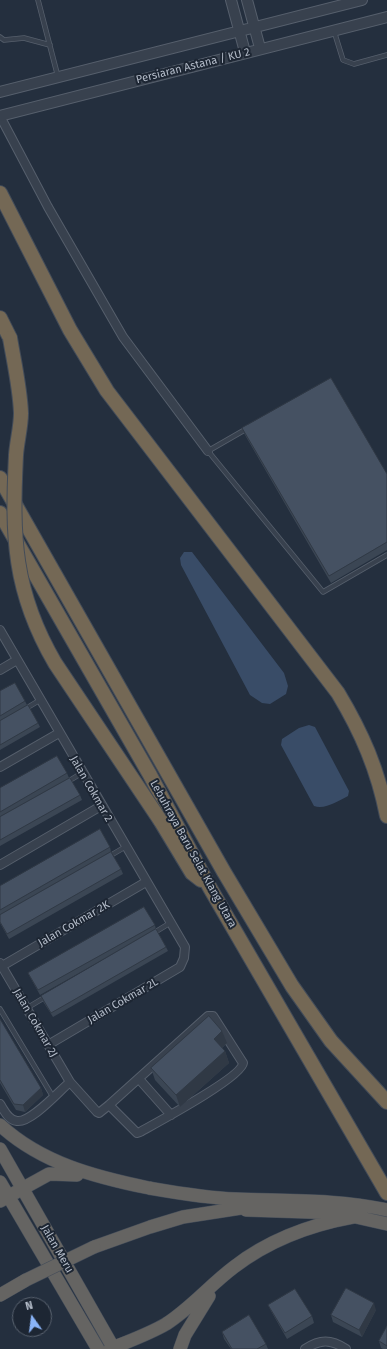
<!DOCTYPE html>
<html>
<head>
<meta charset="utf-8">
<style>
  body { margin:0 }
  #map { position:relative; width:387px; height:1349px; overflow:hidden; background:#242f3e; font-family:"Fira Sans",sans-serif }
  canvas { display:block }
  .north { position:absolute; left:12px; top:1297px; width:40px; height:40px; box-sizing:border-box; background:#1d2633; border:1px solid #59626f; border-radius:50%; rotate:346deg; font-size:11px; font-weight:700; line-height:16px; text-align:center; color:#b4bcc9 }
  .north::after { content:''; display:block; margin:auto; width:14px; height:18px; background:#8ab4f8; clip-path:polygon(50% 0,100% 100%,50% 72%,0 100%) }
</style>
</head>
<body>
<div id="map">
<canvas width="387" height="1349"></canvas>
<div class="north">N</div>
</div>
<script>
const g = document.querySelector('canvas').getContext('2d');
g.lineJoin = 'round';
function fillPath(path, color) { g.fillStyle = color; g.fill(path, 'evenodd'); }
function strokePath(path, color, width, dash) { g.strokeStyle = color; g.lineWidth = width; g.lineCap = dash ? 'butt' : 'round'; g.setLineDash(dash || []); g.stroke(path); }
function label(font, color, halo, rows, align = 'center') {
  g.font = font + ' "Fira Sans",sans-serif'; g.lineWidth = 4; g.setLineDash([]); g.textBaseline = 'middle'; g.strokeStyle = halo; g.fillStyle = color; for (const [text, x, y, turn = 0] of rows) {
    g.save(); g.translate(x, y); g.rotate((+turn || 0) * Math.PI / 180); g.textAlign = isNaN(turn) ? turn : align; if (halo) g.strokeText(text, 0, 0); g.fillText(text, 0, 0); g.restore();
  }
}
fillPath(new Path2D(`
  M184 552H192L284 673 288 686 286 694 270 704 262 703 250 695 181 565 180 558Z
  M309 725 315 727 349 791 348 796C338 801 325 810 314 806L281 745 282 739 299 728Z`), '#394c67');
const service = new Path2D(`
  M38 0 58 77
  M334 31 343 60 354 64 387 55
  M0 37 4 40 24 38 50 45
  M248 428 208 451 323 592 387 555
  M25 709 40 700
  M67 782 82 773
  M108 857 125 847
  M152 934 170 923
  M27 1008 47 996
  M0 1009 53 1097`);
const minor = new Path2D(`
  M0 116 48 207 123 337 208 451
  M0 630 185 947 184 958 180 967 48 1045
  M0 670 17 660
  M0 767 59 733
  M0 865 101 806
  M0 963 70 1082 97 1112 99 1113 109 1105 208 1016H213L243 1063C242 1077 156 1123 140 1132L137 1133 109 1105
  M2 966 146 882
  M139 1079 171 1115
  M0 1104C4 1110 8 1120 17 1121 31 1123 59 1091 70 1082
  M305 1349C320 1339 331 1339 346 1349`);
const tertiary = new Path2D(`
  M231 0 245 52
  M247 0 260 48
  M0 92 362 0
  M0 116 387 17`);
const trunk = new Path2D(`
  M0 1125C41 1163 95 1177 149 1188 178 1193 206 1198 236 1199 287 1201 337 1199 387 1210
  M0 1149 114 1349
  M0 1182 98 1349
  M0 1201 49 1174 77 1175
  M246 1210 338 1213 387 1224
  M94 1247 150 1227 183 1217 254 1206
  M0 1295 26 1280
  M110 1349C129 1341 149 1334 166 1324 191 1308 210 1285 234 1267 269 1240 309 1225 353 1217
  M180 1349 185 1335 209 1296`);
const motorway = new Path2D(`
  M0 193 70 330 107 391 338 693C362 733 378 770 387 816
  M0 318 10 338
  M0 478 224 872 292 986 331 1041 387 1102
  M0 513 150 775 210 888 387 1193
  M160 820 192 873 201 880`);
strokePath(service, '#565f6c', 5.5);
strokePath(minor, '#565f6c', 10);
strokePath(tertiary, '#565f6c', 12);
strokePath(trunk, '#434c59', 14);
strokePath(motorway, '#434c59', 16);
strokePath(service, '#38414e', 4);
strokePath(minor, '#38414e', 8);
strokePath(tertiary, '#38414e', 10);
strokePath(trunk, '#656462', 13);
strokePath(motorway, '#746855', 14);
const trunkBridge = new Path2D(`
  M26 1280 94 1247`);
const motorwayBridge = new Path2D(`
  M10 338C14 362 20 388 21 413 21 427 17 441 16 455 12 536 13 591 55 663L160 820`);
strokePath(trunkBridge, '#434c59', 14, []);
strokePath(motorwayBridge, '#434c59', 16, []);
strokePath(trunkBridge, '#656462', 13);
strokePath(motorwayBridge, '#746855', 14);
fillPath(new Path2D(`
  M242 428 387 474V550L331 583 245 435Z
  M0 691 25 701 27 705 38 723 40 727 0 750Z
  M67 773 69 778 80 795 82 800 0 846V788Z
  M110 847 111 852 121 869 123 874 9 939 0 923V886Z
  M155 925 156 930 166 947 168 951 53 1017 42 1000 41 996 147 935 40 995 30 977 28 973Z
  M0 1019 41 1088 43 1095 25 1112 16 1110 0 1083Z
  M227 1043 222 1048 225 1051 229 1063 180 1107 155 1080 151 1068Z
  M268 1305 312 1316 314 1323 287 1339 271 1311Z
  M376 1310 362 1337 333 1322 331 1315Z
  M387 1326V1349H383L381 1348 379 1341Z
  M222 1332 266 1344 268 1349H231L224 1339Z`), '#3b4654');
fillPath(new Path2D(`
  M222 1031 227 1043 218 1051 214 1039Z
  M225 1051 229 1063 180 1107 176 1095Z
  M41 1088 43 1095 25 1112 23 1105Z
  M374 1303 376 1310 362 1337 359 1330Z`), '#303945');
const building = new Path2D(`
  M331 378 387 474V542L329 576 242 428Z
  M15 683 25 701 0 716V691Z
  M28 705 38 723 0 745V721Z
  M57 756 67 773 0 812V788Z
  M70 778 80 795 0 840V817Z
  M100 829 110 847 0 910V886Z
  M111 852 121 869 7 934 0 922V915Z
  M144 907 155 925 38 990 28 973Z
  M156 929 166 947 51 1013 41 996Z
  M209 1016 222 1031 214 1039 225 1051 176 1095 151 1068Z
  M0 1019 41 1088 23 1105 14 1104 0 1080Z
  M346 1288 374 1303 359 1330 331 1315Z
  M295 1289 312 1316 285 1333 268 1305Z
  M249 1315 266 1344 257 1349H232L222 1332Z
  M387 1326V1346L379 1341Z`);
fillPath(building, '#455162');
strokePath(building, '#303945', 1);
label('11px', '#b4bcc9', '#1d2633', [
  ["Persiaran Astana / KU 2",193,66,-14],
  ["Jalan Cokmar 2",91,789,60],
  ["Lebuhraya Baru Selat Klang Utara",193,854,61],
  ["Jalan Cokmar 2K",74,924,-30],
  ["Jalan Cokmar 2L",123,1001,-30],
  ["Jalan Cokmar 2J",35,1023,60],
  ["Jalan Meru",57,1249,60]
]);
</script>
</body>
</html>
